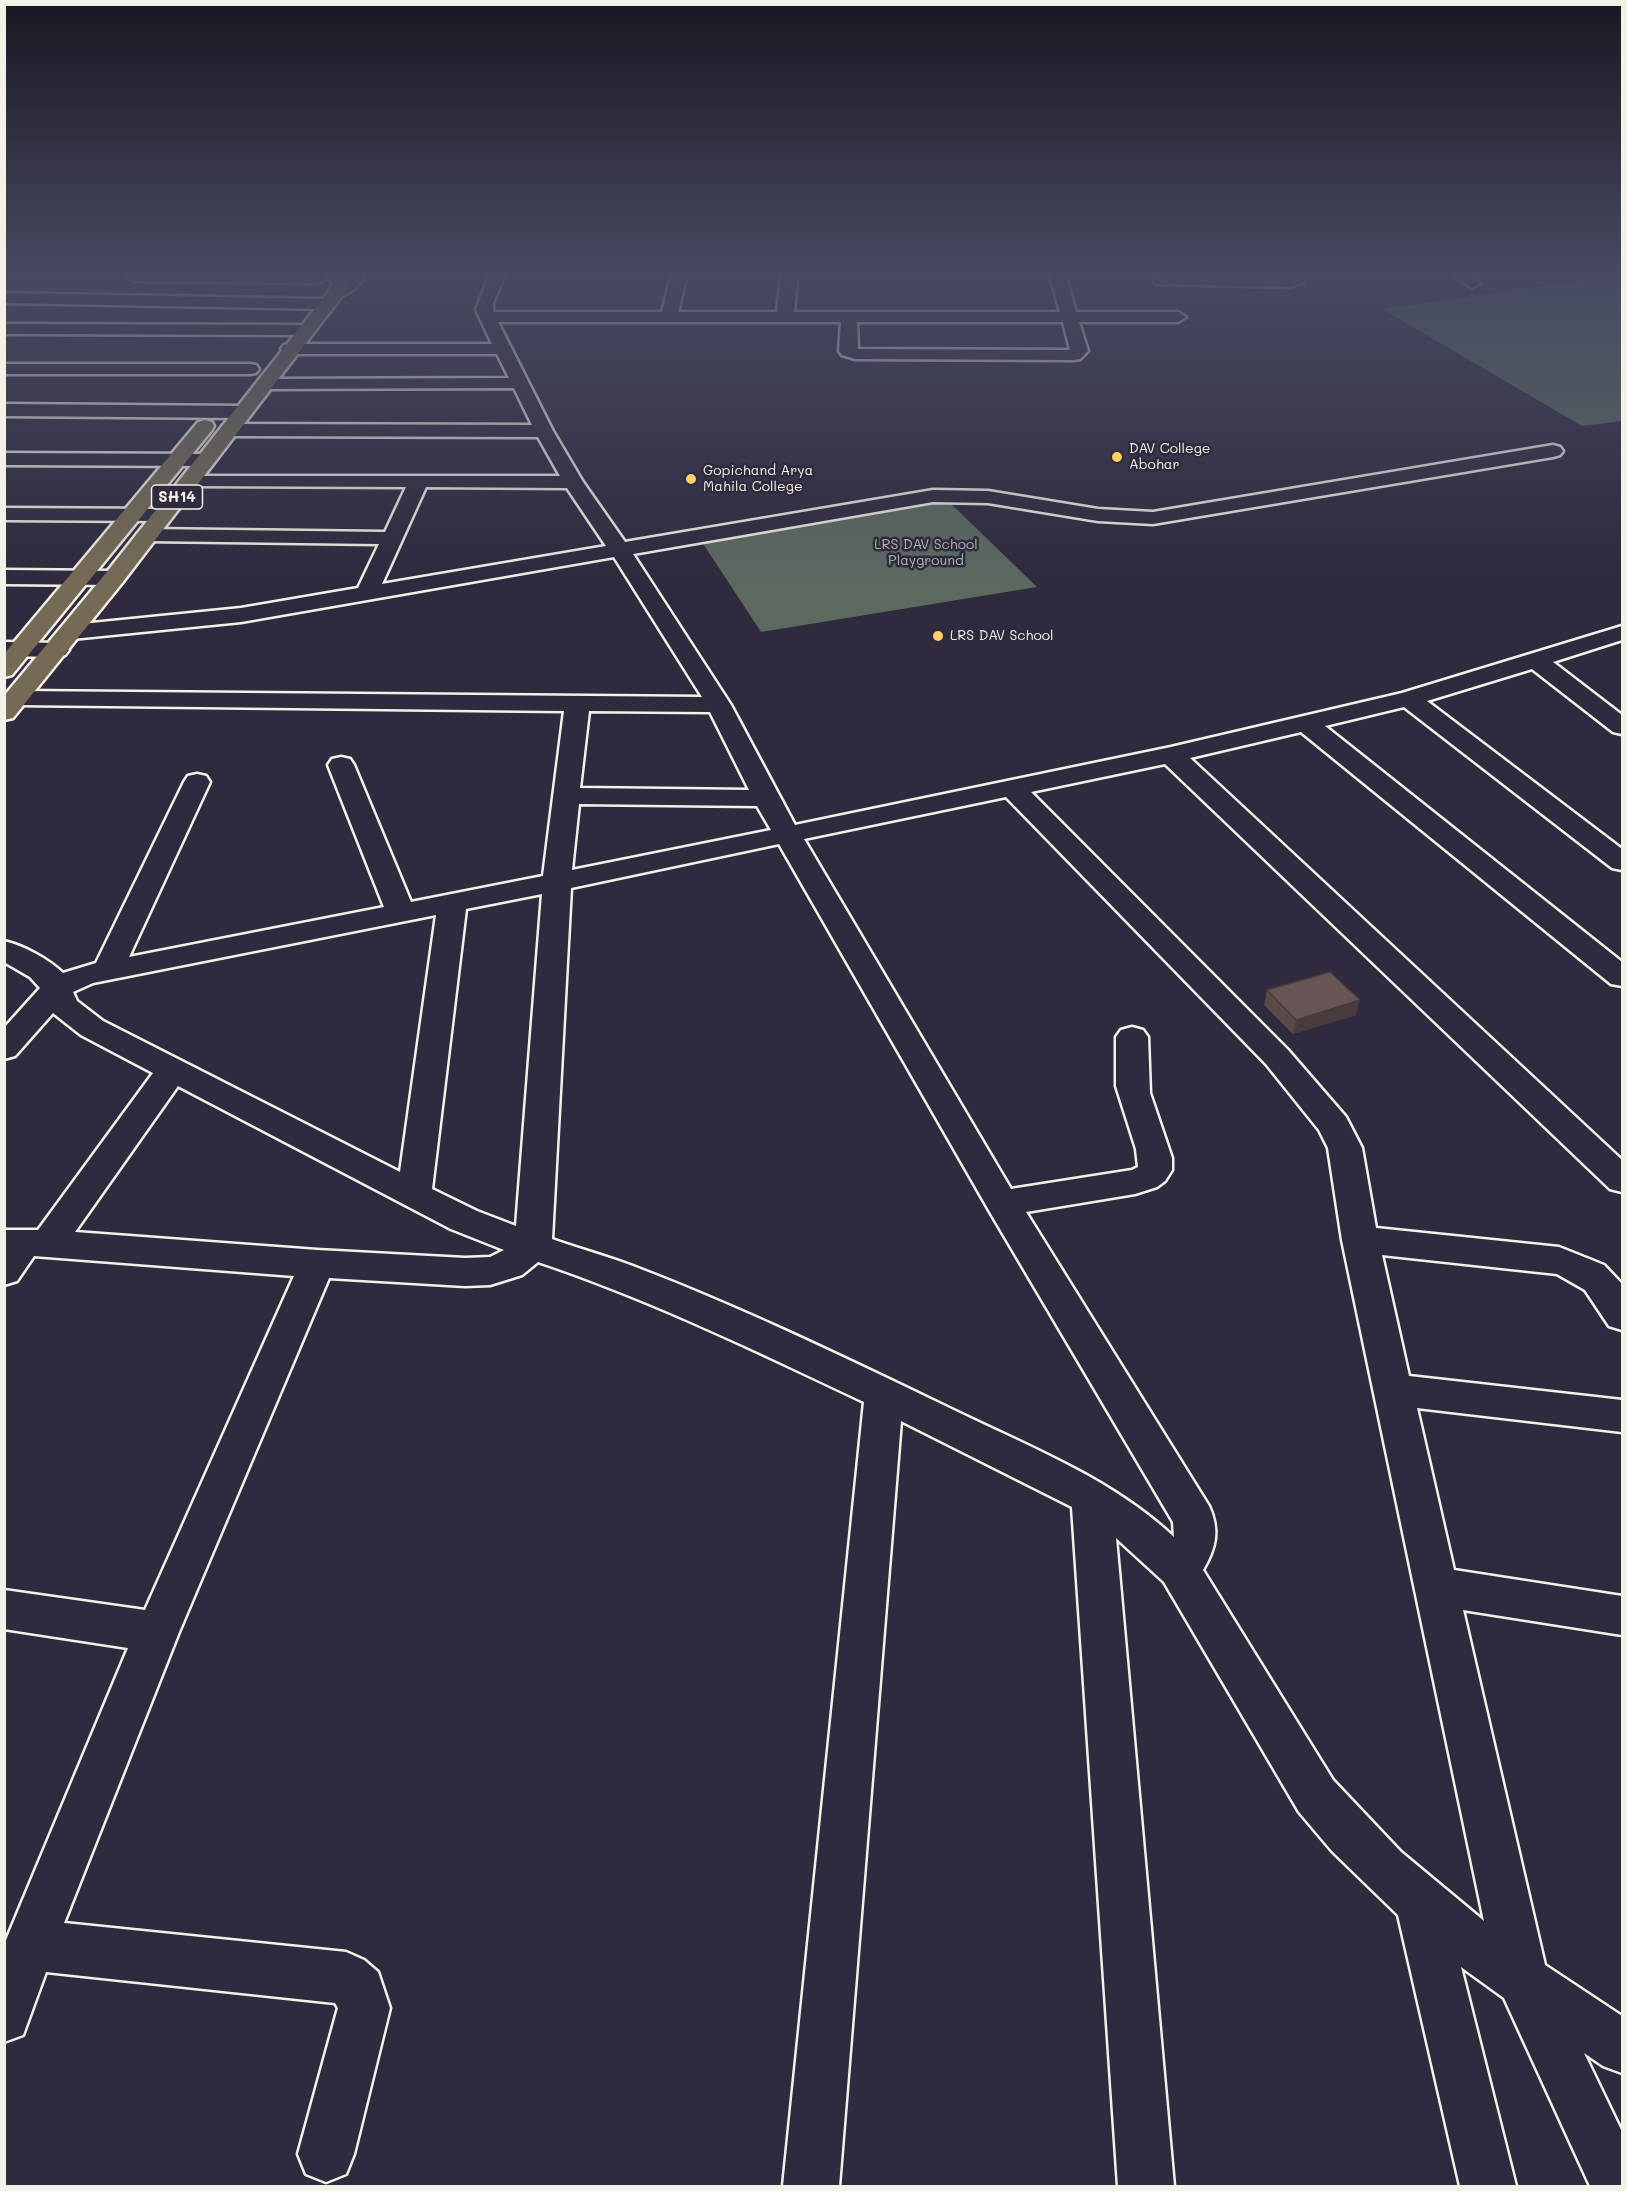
<!DOCTYPE html>
<html>
<head>
<meta charset="utf-8">
<style>
  body { margin:0 }
  #map { position:relative; width:1627px; height:2191px; overflow:hidden; background:#2f2a3d; font-family:Mali,sans-serif }
  canvas { display:block }
  .frame { position:absolute; inset:0; border:6px solid #f4f1e8; pointer-events:none }
</style>
</head>
<body>
<div id="map">
<canvas width="1627" height="2191"></canvas>
<div class="frame"></div>
</div>
<script>
const g = document.querySelector('canvas').getContext('2d');
g.lineJoin = 'round';
function fillPath(path, color) { g.fillStyle = color; g.fill(path, 'evenodd'); }
function strokePath(path, color, width, dash) { g.strokeStyle = color; g.lineWidth = width; g.lineCap = dash ? 'butt' : 'round'; g.setLineDash(dash || []); g.stroke(path); }
function label(font, color, halo, rows, align = 'center') {
  g.font = font + ' Mali,sans-serif'; g.lineWidth = 5; g.setLineDash([]); g.textBaseline = 'middle'; g.strokeStyle = halo; g.fillStyle = color; for (const [text, x, y, turn = 0] of rows) {
    g.save(); g.translate(x, y); g.rotate((+turn || 0) * Math.PI / 180); g.textAlign = isNaN(turn) ? turn : align; if (halo) g.strokeText(text, 0, 0); g.fillText(text, 0, 0); g.restore();
  }
}
fillPath(new Path2D(`
  M1610 277 1622 283V421L1582 426 1382 309Z
  M945 498 1037 587 761 632 702 542Z`), '#5c695f');
const minor = new Path2D(`
  M126 276H325L326 278 318 283 134 281Z
  M349 276H365C357 287 345 300 330 296L328 293Z
  M489 276H505L493 303V312H662L671 276H687L678 312H777L781 276H797L794 312H1060L1050 276H1066L1076 312H1178L1186 317 1178 322H1079L1088 351 1080 359 1074 360 855 359 842 355 839 351 841 322H498L553 431 583 482 625 542 933 490 988 491 1098 509 1153 512 1553 445 1560 447 1563 451 1560 455 1553 457 1153 524 1098 521 988 503 933 502 633 554 731 705 795 825 1171 747 1402 693 1622 626V640L1553 662 1622 715V734L1613 732 1532 669 1427 701 1622 849V870L1612 868 1404 707 1325 726 1622 962V986L1611 984 1301 732 1190 758 1622 1160V1192L1610 1189 1165 764 1031 792 1288 1050 1346 1117 1362 1148 1376 1228 1559 1247 1604 1265 1622 1284V1330L1609 1326 1585 1290 1557 1274 1382 1255 1409 1376 1622 1400V1432L1417 1408 1454 1570 1622 1596V1635L1463 1610 1545 1965 1622 2016V2073L1603 2066 1584 2053 1622 2132V2186H1590L1504 1998 1461 1967 1516 2186H1460L1398 1915 1332 1851 1299 1812 1164 1582 1116 1538 1174 2186H1118L1072 1507 901 1421 839 2186H783L864 1402C756 1351 651 1300 538 1262L522 1275 490 1285 465 1286 329 1278 179 1632 64 1923 346 1952 364 1960 378 1972 390 2008 354 2154 346 2174 326 2182 306 2174 298 2154 338 2008 335 2003 46 1972 23 2035 4 2042V1945L128 1648 4 1629V1590L145 1610 294 1276 34 1256 17 1281 4 1285V1230H38L153 1073 81 1035 53 1013 15 1056 4 1059V1028L40 988 30 977 4 962V941C25 946 48 959 63 973L96 963 184 782 188 776 197 774 206 776 210 782 129 957 384 907 328 765 332 759 341 757 350 759 354 765 411 902 543 876 564 711 18 705 9 703 6 698 9 693 18 691 702 697 614 557 241 622 72 639 64 637 60 632 64 627 72 625 241 608 358 588 379 544 147 541 140 539 136 535 140 531 147 529 385 532 406 487 191 486 184 484 181 480 184 476H560L538 437 229 436 222 434 220 430 222 426 229 424 532 425 514 388 265 389 259 388 256 384 259 380 265 379 509 378 497 354H290L284 353 281 349 284 345 290 344H492L476 310ZM857 322H1063L1070 350 858 349ZM426 487 567 488 606 546 382 584ZM589 711 710 712 749 790 580 788ZM1006 797 1266 1064 1319 1130 1328 1148 1342 1240 1484 1921 1401 1852 1333 1780 1203 1570C1216 1548 1220 1530 1209 1506L1026 1212 1135 1194 1157 1187 1165 1181 1172 1170V1158L1150 1093 1148 1037 1143 1030 1132 1027 1121 1030 1116 1037V1086L1136 1149 1138 1167 1132 1170 1011 1189 804 839ZM579 804 757 806 771 830 572 870ZM779 844 990 1212 1173 1522 1174 1537C1114 1481 1039 1451 966 1416 858 1364 750 1311 638 1268 610 1257 580 1249 552 1239L571 888ZM542 894 516 1226 477 1211 432 1189 466 909ZM436 915 400 1172 103 1021 77 1001 73 992 93 983ZM178 1086 451 1229 504 1250 490 1257 465 1258 317 1250 75 1232Z
  M1162 276H1301L1304 280 1302 283 1290 287 1156 284 1154 281Z
  M1453 276H1472L1480 283 1472 288Z
  M4 293 326 299 334 304 326 309 4 303Z
  M4 324 306 325 314 330 306 335 4 334Z
  M4 364H250L256 365 259 369 256 373 250 374H4Z
  M4 404 243 406 250 408 252 412 250 416 243 418 4 416Z
  M4 453 205 454 212 456 215 460 212 464 205 466 4 465Z
  M4 508 162 509 169 511 172 515 169 519 162 521 4 520Z
  M4 570 114 571 122 573 125 578 122 583 114 585 4 584Z
  M4 642 57 643 65 645 69 650 65 655 57 657 4 656Z`);
const major = new Path2D(`
  M330 276H342L350 283 342 296 122 583 13 718 4 720V696L106 573 329 291 333 284 328 279Z
  M205 420 212 422 214 426 212 430 12 675 4 677V654L198 422Z`);
strokePath(minor, '#f4f1e8', 5);
strokePath(major, '#f4f1e8', 5);
fillPath(minor, '#2f2a3d');
fillPath(major, '#756b55');
fillPath(new Path2D(`
  M1267 990 1356 1015 1293 1034 1264 1005Z`), '#594a4a');
fillPath(new Path2D(`
  M1360 1000 1356 1015 1293 1034 1296 1020Z`), '#493c3c');
const building = new Path2D(`
  M1330 972 1360 1000 1296 1020 1267 990Z`);
fillPath(building, '#685656');
strokePath(building, '#493c3c', 1.5);
const sky = g.createLinearGradient(0, 0, 0, 583);
sky.addColorStop(0, '#1a1722');
sky.addColorStop(0.47, '#474a62');
sky.addColorStop(1, '#474a6200');
g.fillStyle = sky;
g.fillRect(0, 0, 1627, 583);
for (const [x, y, r, color] of [
  [1117,457,6,"#ffd166"],
  [691,479,6,"#ffd166"],
  [938,636,6,"#ffd166"]
]) { const dot = new Path2D(); dot.arc(x, y, r, 0, 2 * Math.PI); g.fillStyle = color; g.fill(dot); strokePath(dot, '#2f2a3d', 2); }
label('14px', '#f4f1e8', '#2f2a3d', [
  ["DAV College",1129,449],
  ["Abohar",1129,465],
  ["Gopichand Arya",703,471],
  ["Mahila College",703,487],
  ["LRS DAV School",950,636]
], 'left');
label('14px', '#b0b4aa', '#2f2a3d', [
  ["LRS DAV School",926,545],
  ["Playground",926,561]
]);
for (const [x, y, w] of [
  [177,497,51]
]) { const box = new Path2D(); box.roundRect(x - w / 2, y - 12, w, 24, 4.5); g.fillStyle = '#2f2a3d'; g.fill(box); strokePath(box, '#f4f1e8', 1.5); }
label('bold 15px', '#f4f1e8', null, [
  ["SH14",177,497]
]);
</script>
</body>
</html>
